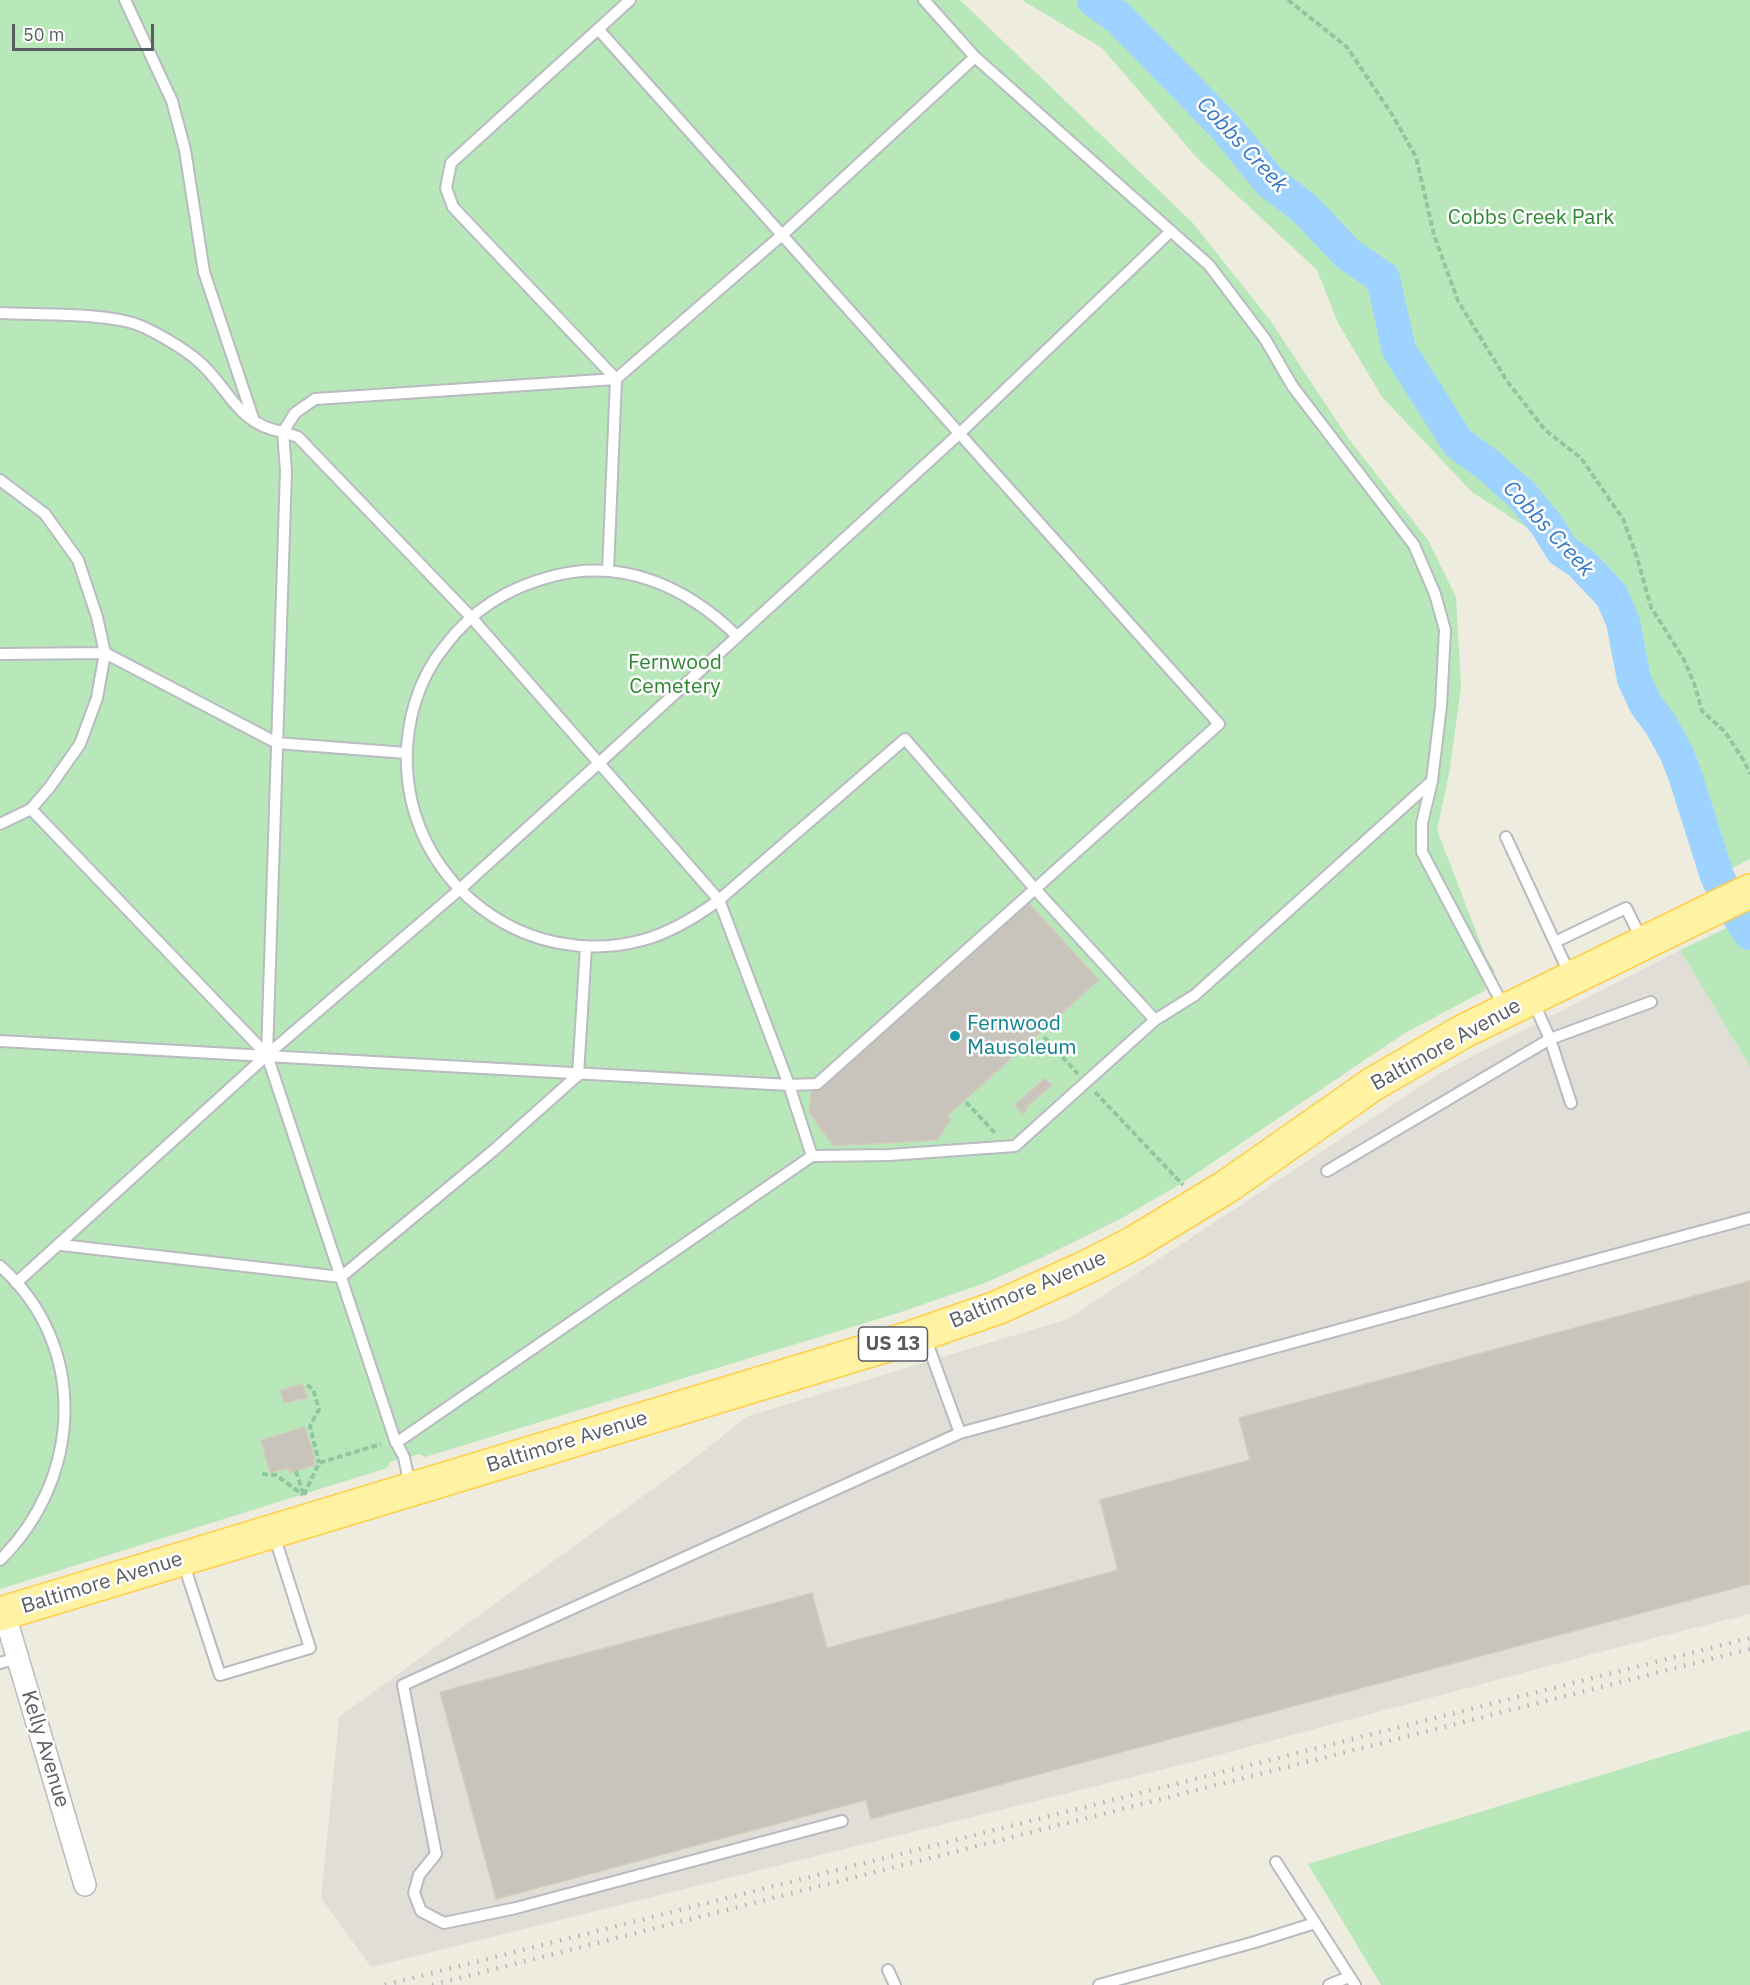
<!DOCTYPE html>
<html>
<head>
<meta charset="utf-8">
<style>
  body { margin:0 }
  #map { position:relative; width:1750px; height:1985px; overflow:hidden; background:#eeebdf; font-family:"IBM Plex Sans",sans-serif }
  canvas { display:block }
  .scale { position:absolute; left:12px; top:24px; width:142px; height:27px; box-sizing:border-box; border:3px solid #585d62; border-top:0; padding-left:8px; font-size:18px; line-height:21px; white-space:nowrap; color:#585d62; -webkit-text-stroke:4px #fff; paint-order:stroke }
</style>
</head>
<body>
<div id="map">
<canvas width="1750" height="1985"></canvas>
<div class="scale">50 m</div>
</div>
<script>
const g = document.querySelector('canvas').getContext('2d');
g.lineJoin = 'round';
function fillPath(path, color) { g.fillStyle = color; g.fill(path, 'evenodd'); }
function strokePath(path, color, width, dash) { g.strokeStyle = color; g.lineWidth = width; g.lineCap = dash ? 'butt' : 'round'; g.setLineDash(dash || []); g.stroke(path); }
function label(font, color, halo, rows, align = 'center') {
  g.font = font + ' "IBM Plex Sans",sans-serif'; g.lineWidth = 5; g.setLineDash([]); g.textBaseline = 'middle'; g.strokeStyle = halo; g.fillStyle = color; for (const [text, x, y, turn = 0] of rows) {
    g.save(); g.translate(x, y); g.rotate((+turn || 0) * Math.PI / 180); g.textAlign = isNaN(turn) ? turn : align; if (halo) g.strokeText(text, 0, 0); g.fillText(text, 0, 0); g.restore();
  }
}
fillPath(new Path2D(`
  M1680 950 1750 1067V1614L1634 1643 1181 1765 371 1967 321 1898 339 1717 687 1464 748 1416 1068 1319 1442 1072Z`), '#e1ded7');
fillPath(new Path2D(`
  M0 0H960L1192 222 1270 320 1348 438 1428 540 1456 597 1461 688 1449 774 1437 830 1485 955 1495 971 1483 978 1486 990 1405 1033 1182 1183 1124 1217 1041 1258 985 1283 901 1312 425 1457 420 1454 390 1462 387 1468 0 1589Z
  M1022 0H1750V859L1716 877 1685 775 1676 752 1661 725 1645 703 1634 679 1623 622 1612 596 1581 563 1472 492 1382 397 1338 323 1317 270 1198 159 1102 48Z
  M1735 924 1742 933 1750 937V1067L1680 950Z
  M1750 1730V1985H1381L1308 1864Z`), '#b8e8b9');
strokePath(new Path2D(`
  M1094 0 1119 18 1227 129 1269 181 1304 208 1349 255 1383 278 1399 350 1458 443 1487 464 1522 495 1546 524 1562 550 1581 563 1612 596 1623 622 1634 679 1645 703 1661 725 1676 752 1685 775 1717 876 1729 901 1750 933`), '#9ed3ff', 34);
const building = new Path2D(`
  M1026 900 1099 980 947 1116 951 1119 937 1140 833 1146 809 1112 811 1093Z
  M1045 1078 1052 1085 1027 1107V1110L1023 1114 1015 1105Z
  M1750 1281V1584L871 1819 866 1800 496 1899 440 1692 812 1593 827 1648 1118 1570 1100 1500 1250 1460 1239 1418Z
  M303 1384 307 1398 284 1403 280 1390Z
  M305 1427 315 1459H313L315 1465 290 1473 288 1468 270 1473 261 1440Z`);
fillPath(building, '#c8c4bc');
strokePath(building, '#d3ccbd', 1.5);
const lane = new Path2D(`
  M125 0 172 101 185 150 204 272 254 421
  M630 0 451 163 446 188 453 207 616 379 315 399 295 413 283 432 298 437 471 617 719 900C696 917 672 932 643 940 528 971 413 887 407 768 405 725 417 680 445 646 472 610 509 587 553 576 624 558 687 587 737 636
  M924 0 975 57 1209 265 1265 339 1293 387 1414 545 1435 594 1445 630 1441 706 1432 781 1422 823V852L1505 1009
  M598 29 1219 724 1035 889 905 739 719 900 789 1085 817 1084 1035 889 1155 1020 1015 1146 889 1155 812 1156
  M0 313C39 315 91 313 129 322 147 326 183 348 197 360 229 386 235 424 283 432L286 471 267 1055 395 1440 404 1457 410 1486
  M0 480 45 514 78 560 97 617 105 653 97 698 80 744 49 788 31 809 0 824
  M608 571 616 379 782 235 975 57
  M0 654 105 653 277 743 406 753
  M31 809 267 1055
  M1506 837 1570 975
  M1555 942 1626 908 1642 940
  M1533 1001 1550 1039 1651 1002
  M1155 1020 1195 995 1432 781
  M0 1041C263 1055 526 1072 789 1085L812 1156 396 1443
  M1327 1171 1550 1039 1571 1103
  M61 1245 341 1277 494 1150 578 1075 586 946
  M0 1266C90 1346 82 1479 0 1560
  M16 1283 267 1055 459 890 599 763 960 433 1170 232
  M925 1337 960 1433 1750 1218
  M183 1562 220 1675 310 1648 274 1535
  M0 1663 18 1658
  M842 1821 516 1908 444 1923 421 1911 414 1893 419 1875 436 1854 403 1685 960 1433
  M1276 1862 1355 1985
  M888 1970 895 1985
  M1099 1985 1255 1942 1315 1923
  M1329 1985 1349 1977`);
const street = new Path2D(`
  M4 1612 85 1885`);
const primary = new Path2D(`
  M0 1614 907 1339 999 1307 1089 1266 1132 1244 1226 1187 1373 1084 1464 1031 1750 891`);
strokePath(lane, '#b8bbc0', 14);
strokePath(street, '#b8bbc0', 24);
strokePath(primary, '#ffcf47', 36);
strokePath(new Path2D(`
  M1288 0 1347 47 1393 116 1416 157 1434 235 1458 301 1507 381 1545 430 1581 458 1623 519 1636 554 1651 607 1684 660 1694 683 1702 711 1725 732 1744 761 1750 774
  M1044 1037 1078 1074
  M1095 1092 1183 1185
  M966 1102 996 1134
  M307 1385 313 1389 319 1409 310 1426 319 1463
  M296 1471 304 1496
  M262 1474 276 1475 303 1495
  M304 1495 319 1463 381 1444`), '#8fc8a0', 4, [6, 3]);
strokePath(lane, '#fff', 10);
strokePath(street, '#fff', 21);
strokePath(primary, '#fff2a3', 33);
strokePath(new Path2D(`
  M385 1985 1750 1638
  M432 1985 1750 1649`), '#b4b5b5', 4.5, [1.5, 8]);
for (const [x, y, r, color] of [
  [955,1036,6,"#0f9aa8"]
]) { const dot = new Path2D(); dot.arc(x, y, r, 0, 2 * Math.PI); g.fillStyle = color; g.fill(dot); strokePath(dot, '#fff', 2); }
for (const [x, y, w] of [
  [893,1344,69]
]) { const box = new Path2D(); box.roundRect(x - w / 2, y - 17, w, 34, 4.5); g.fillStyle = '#fff'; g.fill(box); strokePath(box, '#585d62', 1.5); }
label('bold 20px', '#585d62', null, [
  ["US 13",893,1344]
]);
label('21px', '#2c8731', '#fff', [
  ["Cobbs Creek Park",1531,218],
  ["Fernwood",675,663],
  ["Cemetery",675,687]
]);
label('21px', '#0d838f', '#fff', [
  ["Fernwood",967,1024],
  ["Mausoleum",967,1048]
], 'left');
label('21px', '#585d62', '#fff', [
  ["Baltimore Avenue",1446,1045,-29],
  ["Baltimore Avenue",1028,1290,-23],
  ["Baltimore Avenue",567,1442,-17],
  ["Baltimore Avenue",102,1583,-17],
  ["Kelly Avenue",45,1749,73]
]);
label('italic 22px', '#3277c6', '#fff', [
  ["Cobbs Creek",1242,145,47],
  ["Cobbs Creek",1548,529,47]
]);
</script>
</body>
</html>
